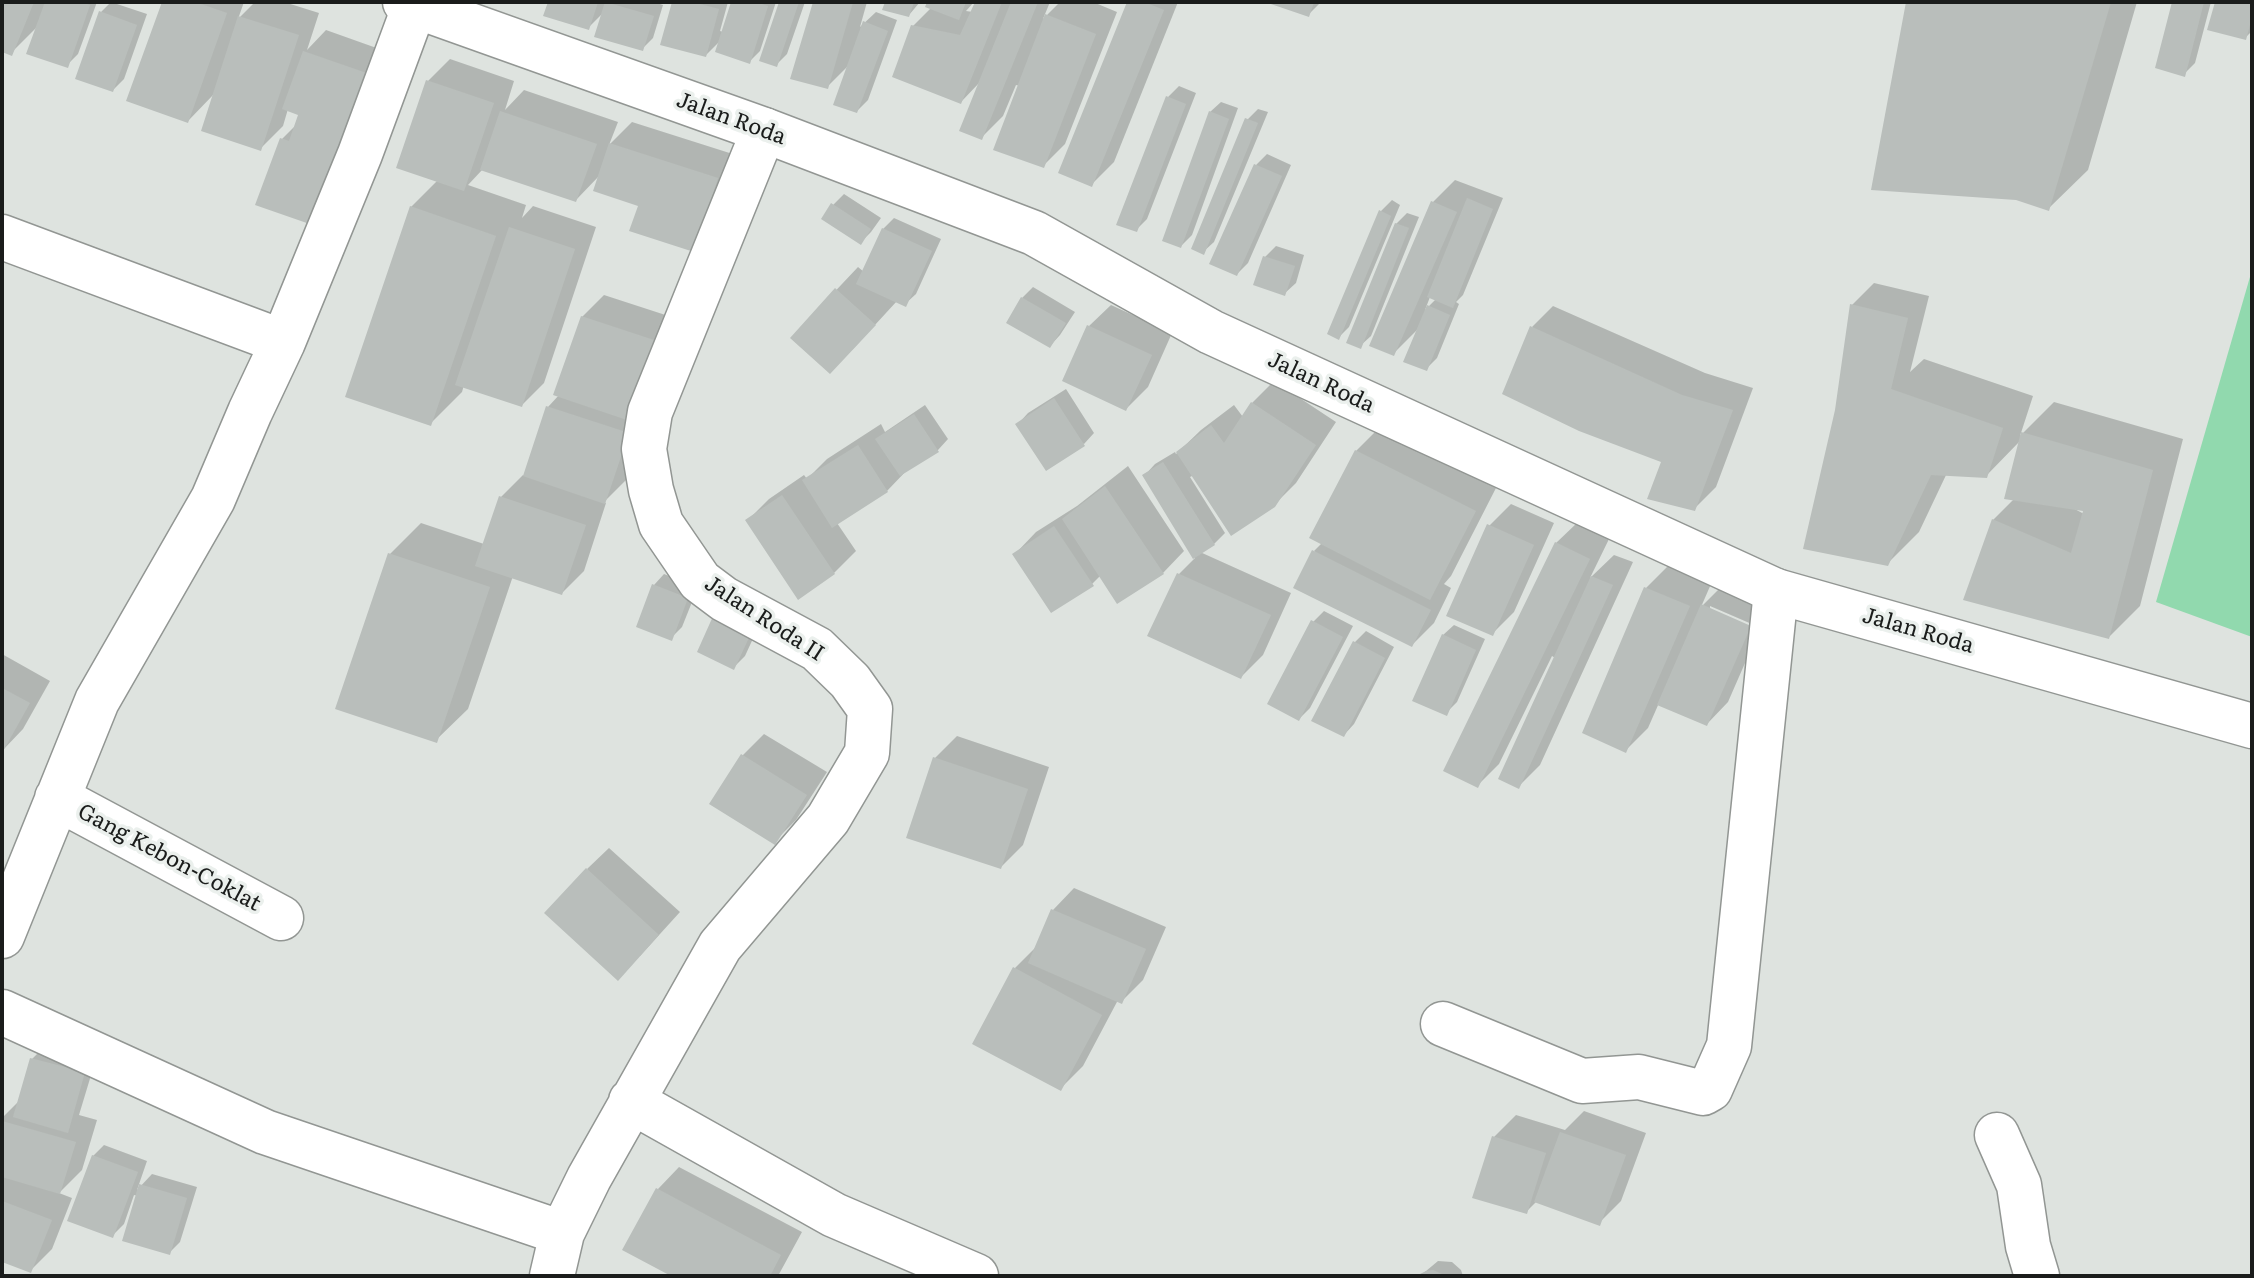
<!DOCTYPE html>
<html>
<head>
<meta charset="utf-8">
<style>
  body { margin:0 }
  #map { position:relative; width:2254px; height:1278px; overflow:hidden; background:#dee3df; font-family:Literata,serif }
  canvas { display:block }
  .frame { position:absolute; inset:0; border:4px solid #1a1c1b; pointer-events:none }
</style>
</head>
<body>
<div id="map">
<canvas width="2254" height="1278"></canvas>
<div class="frame"></div>
</div>
<script>
const g = document.querySelector('canvas').getContext('2d');
g.lineJoin = 'round';
function fillPath(path, color) { g.fillStyle = color; g.fill(path, 'evenodd'); }
function strokePath(path, color, width, dash) { g.strokeStyle = color; g.lineWidth = width; g.lineCap = dash ? 'butt' : 'round'; g.setLineDash(dash || []); g.stroke(path); }
function label(font, color, halo, rows, align = 'center') {
  g.font = font + ' Literata,serif'; g.lineWidth = 7; g.setLineDash([]); g.textBaseline = 'middle'; g.strokeStyle = halo; g.fillStyle = color; for (const [text, x, y, turn = 0] of rows) {
    g.save(); g.translate(x, y); g.rotate((+turn || 0) * Math.PI / 180); g.textAlign = isNaN(turn) ? turn : align; if (halo) g.strokeText(text, 0, 0); g.fillText(text, 0, 0); g.restore();
  }
}
fillPath(new Path2D(`
  M2252 270V637L2156 602Z`), '#91d9ae');
fillPath(new Path2D(`
  M2 2H97L78 54 67 65 38 26 11 53 2 49Z
  M111 2 147 14 124 79 113 90 101 12Z
  M164 2H244L238 19 255 2H284L319 13 307 50 326 30 399 56 346 205 282 139 298 123 301 114 288 109 283 126 261 148 215 93 188 121Z
  M550 2H662L660 4 663 5 653 38 642 49 604 12 588 28Z
  M674 2H728L720 31 723 32 733 2H776L760 51 749 62 721 40 706 55Z
  M781 2H805L787 54 776 65Z
  M815 2H867L860 27 876 12 897 20 868 100 857 111 850 64 827 87Z
  M887 2H920L909 15Z
  M929 2H974L966 11 973 12 977 2H1050L1043 19 1060 2H1093L1117 12 1065 144 1043 166 1020 86 1016 85 1003 116 981 138 980 82 961 102 913 26 932 7Z
  M1130 2H1178L1114 162 1092 184Z
  M1269 2H1321L1308 15Z
  M1908 2H2137L2088 170 2049 208Z
  M2174 2H2211L2195 63 2184 74Z
  M2217 2H2252V31L2245 38Z
  M450 59 514 81 505 110 524 90 618 122 609 145 632 122 739 156 716 227 641 204 600 175 576 200 483 169 468 185 526 205 522 218 533 206 596 227 544 383 522 405 464 385 462 392 431 423 411 207 438 180 428 81Z
  M1179 86 1196 93 1147 219 1136 230 1168 97Z
  M1221 102 1238 108 1192 235 1181 246 1210 112Z
  M1258 109 1268 112 1214 242 1203 252 1247 120Z
  M1267 154 1291 165 1248 263 1237 274 1256 165Z
  M1455 180 1503 198 1463 295 1456 302 1459 304 1437 358 1426 369 1420 327 1393 354 1372 345 1433 202ZM1430 297 1436 299 1425 310Z
  M844 194 881 218 871 232 860 243 833 205Z
  M1392 200 1400 205 1349 327 1339 337 1381 211Z
  M1407 213 1419 217 1371 336 1360 346 1396 224Z
  M894 218 941 239 916 294 905 304 897 301 852 350 792 337 858 267 864 272 883 229Z
  M1276 246 1304 255 1296 283 1285 293 1265 257Z
  M1874 283 1929 296 1910 372 1924 359 2033 396 2020 436 2054 402 2183 439 2140 606 2109 637 1993 520 2015 498 2020 441 1986 476 1947 473 1919 532 1887 564 1837 410 1852 305ZM2073 508 2086 510 2084 514Z
  M1033 287 1075 312 1060 335 1050 346 1022 298Z
  M604 295 687 322 650 410 626 480 604 502 606 503 584 571 562 593 513 576 468 709 436 740 390 554 421 523 484 544 501 497 523 475 525 476 548 407 559 395 582 317Z
  M1111 305 1172 333 1148 387 1126 409 1089 326Z
  M1553 306 1705 373 1753 388 1716 487 1694 509 1663 461 1532 327Z
  M1274 381 1336 422 1296 483 1273 506 1194 475 1190 477 1225 533 1214 544 1200 552 1291 593 1263 655 1241 677 1178 575 1195 558 1145 475 1155 464 1175 452 1176 454 1201 430 1234 405 1243 417 1252 403Z
  M1066 389 1094 433 1084 444 1018 424 1028 413Z
  M925 405 948 439 938 450 909 468 887 491 837 523 856 551 834 573 747 521 769 499 804 475 807 479 827 459 881 424 885 432Z
  M1378 429 1496 488 1451 576 1444 584 1451 588 1434 623 1412 645 1314 551 1322 543 1356 451Z
  M1128 466 1184 551 1163 573 1101 575 1092 584 1015 554 1036 532 1077 506Z
  M1511 504 1554 523 1514 612 1492 634 1489 526Z
  M1578 522 1610 537 1590 578 1614 555 1633 562 1540 765 1518 787 1555 658 1552 656 1499 764 1477 786 1556 543Z
  M1668 566 1711 584 1701 607 1725 583 1771 604 1761 628 1710 606V610L1759 631 1728 702 1707 724 1659 703 1648 728 1626 750 1584 732 1646 588Z
  M664 574 698 587 682 627 671 638 654 585Z
  M1324 611 1353 626 1310 708 1299 719 1313 622Z
  M715 615 762 619 745 656 734 667Z
  M1454 625 1485 639 1457 702 1446 713 1443 635Z
  M1366 631 1394 647 1354 724 1344 735 1314 720 1355 642Z
  M2 654 50 681 23 729 2 751Z
  M764 734 827 772 796 820 774 842 742 756Z
  M957 736 1049 767 1023 845 1001 867 935 758Z
  M609 848 680 912 640 956 587 869Z
  M1074 888 1166 927 1143 980 1121 1002 1118 1000 1083 1066 1061 1088 1015 968 1037 946 1053 910Z
  M43 1048 95 1062 79 1115 97 1120 82 1170 59 1193 72 1198 52 1249 30 1271 2 1259V1118L20 1100 32 1059Z
  M1584 1111 1646 1133 1621 1201 1599 1223 1537 1201 1527 1211 1494 1137 1516 1115 1565 1130Z
  M104 1145 147 1161 137 1190 152 1174 197 1187 180 1242 170 1252 138 1196 134 1195 124 1224 113 1235 93 1156Z
  M679 1167 802 1232 778 1276H675L658 1189Z
  M1438 1261 1452 1262 1461 1270 1463 1276H1420Z`), '#0003');
fillPath(new Path2D(`
  M2 2H34L12 56 2 52Z
  M45 2H81L90 5 68 68 26 54Z
  M162 2H195L227 13 188 123 126 101Z
  M548 2H598L589 30 543 16Z
  M605 2 654 16 643 51 594 37Z
  M672 2H692L719 9 706 57 660 45Z
  M731 2H755L768 6 750 64 715 52Z
  M779 2H799L777 67 759 61Z
  M813 2H853L828 89 790 79Z
  M885 2H914L909 17 882 10Z
  M927 2H966L959 20 925 7Z
  M975 2H1002L961 104 892 77 911 25 960 35Z
  M1011 2H1038L982 140 959 131Z
  M1127 2H1144L1164 10 1092 187 1058 173Z
  M1265 2H1314L1309 17Z
  M1906 2H2111L2049 211 2016 200 1871 190Z
  M2172 2H2204L2185 77 2155 68Z
  M2215 2H2252V17L2246 40 2207 30Z
  M99 11 137 25 113 92 75 79Z
  M1045 14 1096 34 1044 168 993 150Z
  M238 16 299 35 261 151 201 131Z
  M863 21 888 31 857 113 833 105Z
  M303 51 378 77 324 229 255 205 280 138 289 141 298 115 282 109Z
  M426 80 494 103 464 191 396 168Z
  M1166 96 1186 104 1137 232 1116 225Z
  M500 111 597 144 576 202 480 170Z
  M1209 111 1229 119 1181 248 1162 241Z
  M1245 118 1258 123 1204 255 1191 249Z
  M609 143 718 178 694 252 629 231 638 206 593 191Z
  M1254 164 1282 176 1237 276 1209 264Z
  M1467 198 1493 209 1453 308 1427 297Z
  M1431 201 1457 212 1394 356 1369 346Z
  M831 203 871 229 861 245 821 219Z
  M410 206 496 236 431 426 345 397Z
  M1379 210 1391 216 1339 340 1327 334Z
  M1395 223 1409 228 1361 349 1346 343Z
  M509 227 575 249 522 407 455 385Z
  M882 228 932 251 906 307 856 284Z
  M1263 256 1295 266 1285 296 1253 285Z
  M835 288 876 325 830 374 790 338Z
  M1021 297 1066 323 1050 348 1006 323Z
  M1850 304 1908 318 1891 389 2003 428 1987 478 1931 475 1888 566 1803 549 1835 410Z
  M1427 305 1450 315 1427 371 1403 362Z
  M581 316 666 344 639 424 553 395Z
  M1087 325 1152 355 1126 411 1062 381Z
  M1530 326 1682 395 1733 410 1695 511 1647 499 1661 462 1579 431 1502 394Z
  M1054 398 1085 446 1046 471 1015 424Z
  M1251 402 1316 445 1275 507 1231 536 1176 452 1211 425 1224 443Z
  M546 406 629 433 605 504 523 476Z
  M914 414 939 452 900 476 875 439Z
  M2021 432 2153 470 2109 639 1963 600 1992 519 2071 553 2083 511 2004 499Z
  M858 445 888 492 832 528 802 480Z
  M1355 450 1476 511 1430 600 1309 538Z
  M1163 462 1215 545 1193 559 1142 475Z
  M1105 486 1164 574 1117 604 1062 519Z
  M782 495 835 574 798 600 745 520Z
  M499 496 586 525 562 595 475 566Z
  M1487 524 1534 545 1493 636 1446 616Z
  M1054 526 1094 586 1051 613 1012 554Z
  M1555 542 1590 559 1478 788 1443 771Z
  M1312 550 1431 610 1412 647 1293 588Z
  M388 553 490 587 437 743 335 709Z
  M1177 573 1271 615 1241 679 1147 636Z
  M1591 576 1613 585 1519 789 1498 779Z
  M652 584 688 598 672 641 636 627Z
  M1644 587 1690 606 1626 753 1582 733Z
  M1701 604 1751 626 1707 726 1657 705Z
  M714 614 752 631 734 670 697 652Z
  M1311 620 1343 637 1299 721 1267 704Z
  M1442 634 1476 650 1447 716 1412 701Z
  M1353 641 1385 658 1344 737 1311 721Z
  M2 688 30 703 2 753Z
  M741 754 807 795 775 845 709 804Z
  M933 757 1028 789 1001 869 906 838Z
  M586 868 659 935 618 981 544 913Z
  M1051 909 1146 949 1122 1004 1028 963Z
  M1013 967 1102 1015 1061 1091 972 1044Z
  M30 1058 85 1072 68 1133 13 1117Z
  M2 1121 76 1142 60 1194 2 1177Z
  M1560 1132 1626 1155 1600 1226 1534 1202Z
  M1492 1136 1546 1153 1527 1214 1472 1198Z
  M92 1155 138 1172 113 1238 67 1221Z
  M139 1184 187 1198 170 1255 122 1241Z
  M656 1188 781 1255 770 1276H671L622 1250Z
  M2 1201 52 1220 31 1273 2 1262Z
  M1433 1270 1446 1276H1416L1426 1271Z`), '#b9bebb');
const minor = new Path2D(`
  M2 237 283 342
  M57 798 281 918
  M2 936 97 701 213 499 250 412 283 342 360 154 415 5
  M2 1012 265 1132 562 1233
  M1443 1024 1582 1081 1639 1077 1703 1093 1710 1089 1729 1046 1776 591
  M631 1101 834 1215 976 1276
  M1997 1135 2019 1185 2028 1246 2037 1276
  M552 1276 562 1233 589 1178 720 946 828 819 867 753 870 709 850 681 817 649 724 599 700 581 661 524 651 490 644 449 650 412 764 130`);
const tertiary = new Path2D(`
  M405 2 764 130 1034 233 1211 332 1776 591 2252 726`);
strokePath(minor, '#929693', 47);
strokePath(tertiary, '#929693', 47);
strokePath(minor, '#fff', 44);
strokePath(tertiary, '#fff', 44);
label('22px', '#1a1c1b', '#ebf0ed', [
  ["Jalan Roda",731,119,20],
  ["Jalan Roda",1321,383,25],
  ["Jalan Roda II",764,619,33],
  ["Jalan Roda",1918,631,16],
  ["Gang Kebon-Coklat",169,858,28]
]);
</script>
</body>
</html>
